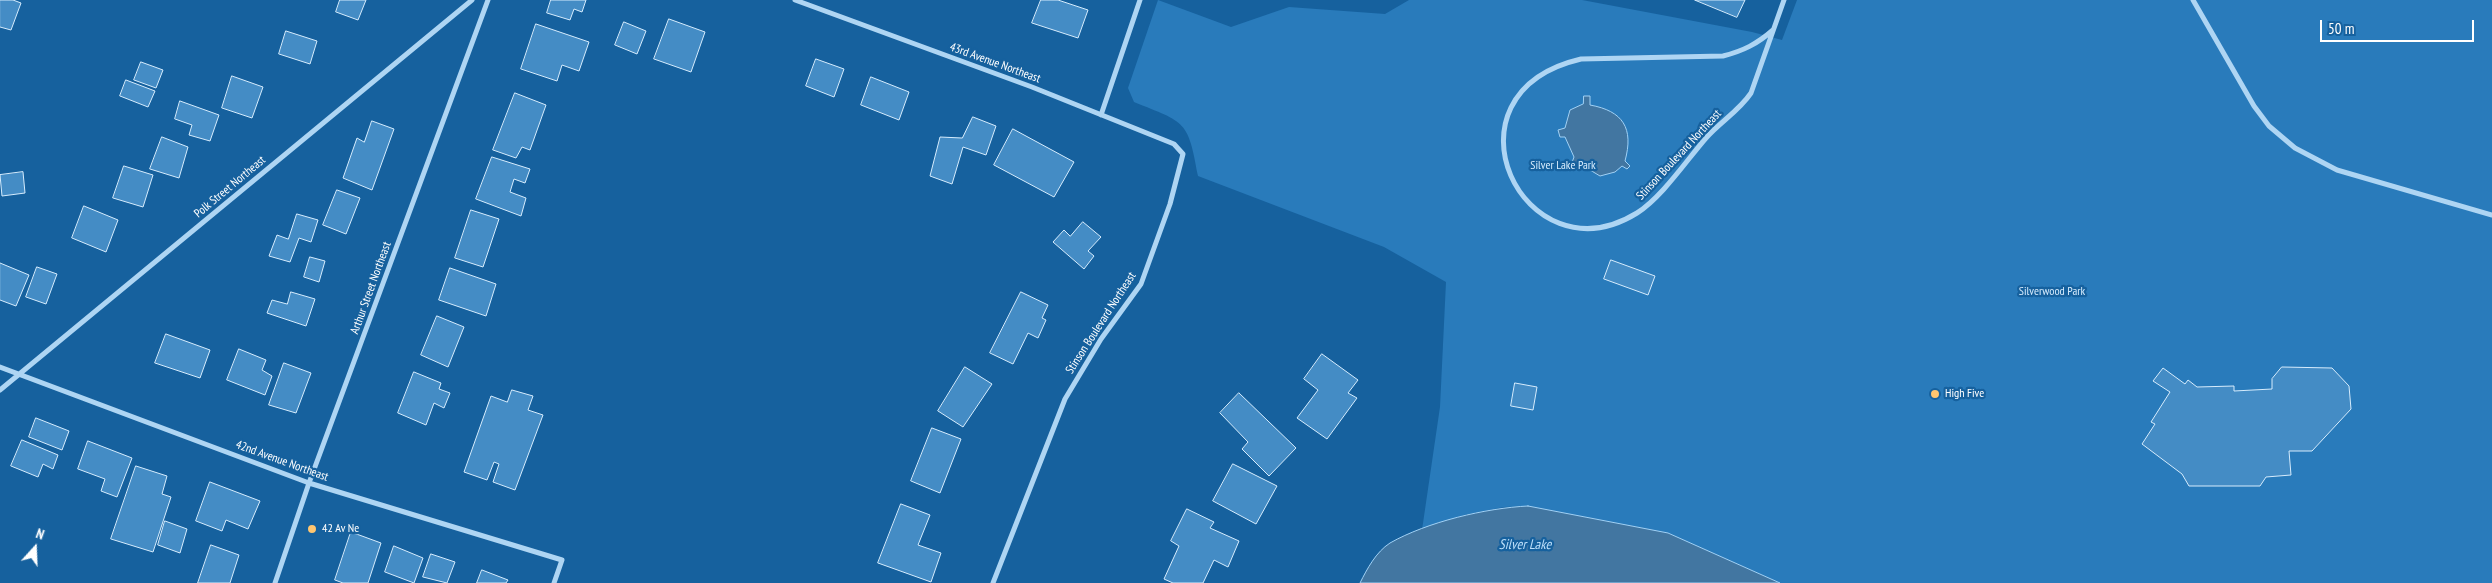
<!DOCTYPE html>
<html>
<head>
<meta charset="utf-8">
<style>
  body { margin:0 }
  #map { position:relative; width:2492px; height:583px; overflow:hidden; background:#16619e; font-family:"PT Sans Narrow",sans-serif }
  canvas { display:block }
  .north { position:absolute; left:10px; top:523px; width:50px; height:50px; -webkit-text-stroke:4px #16619e; paint-order:stroke; rotate:20deg; font-size:14px; font-weight:700; line-height:20px; text-align:center; color:#fff }
  .north::after { content:''; display:block; margin:auto; width:18px; height:22px; background:#fff; clip-path:polygon(50% 0,100% 100%,50% 72%,0 100%) }
  .scale { position:absolute; left:2320px; top:20px; width:154px; height:22px; box-sizing:border-box; border:2px solid #fff; border-top:0; padding-left:6px; font-size:15px; line-height:18px; white-space:nowrap; color:#fff; -webkit-text-stroke:4px #16619e; paint-order:stroke }
</style>
</head>
<body>
<div id="map">
<canvas width="2492" height="583"></canvas>
<div class="north">N</div>
<div class="scale">50 m</div>
</div>
<script>
const g = document.querySelector('canvas').getContext('2d');
g.lineJoin = 'round';
function fillPath(path, color) { g.fillStyle = color; g.fill(path, 'evenodd'); }
function strokePath(path, color, width, dash) { g.strokeStyle = color; g.lineWidth = width; g.lineCap = dash ? 'butt' : 'round'; g.setLineDash(dash || []); g.stroke(path); }
function label(font, color, halo, rows, align = 'center') {
  g.font = font + ' "PT Sans Narrow",sans-serif'; g.lineWidth = 4.5; g.setLineDash([]); g.textBaseline = 'middle'; g.strokeStyle = halo; g.fillStyle = color; for (const [text, x, y, turn = 0] of rows) {
    g.save(); g.translate(x, y); g.rotate((+turn || 0) * Math.PI / 180); g.textAlign = isNaN(turn) ? turn : align; if (halo) g.strokeText(text, 0, 0); g.fillText(text, 0, 0); g.restore();
  }
}
fillPath(new Path2D(`
  M1158 0 1231 27 1289 7 1385 14 1409 0H1582L1752 32 1782 40 1797 0H2492V583H1780L1668 533 1528 506 1504 507 1464 515 1422 530 1440 407 1446 282 1384 247 1198 176C1188 120 1186 123 1134 102L1128 88Z`), '#297bbb');
const water = new Path2D(`
  M1584 96H1590V105C1623 111 1634 128 1625 161L1630 166 1627 169 1622 166 1615 172 1600 176 1580 164 1575 169 1570 168 1574 157 1565 137H1560L1558 130 1565 128 1570 110 1583 104Z
  M1528 506 1668 533 1780 583H1360C1367 569 1376 552 1390 543 1427 522 1486 508 1528 506Z`);
fillPath(water, '#4276a1');
strokePath(water, '#a1d1f5', 1);
const building = new Path2D(`
  M0 0H13L21 3 11 30 0 27Z
  M340 0H366L358 20 336 12Z
  M551 0H586L582 12 574 9 570 20 547 13Z
  M1041 0H1058L1088 10 1078 38 1032 23Z
  M1695 0H1745L1737 17Z
  M669 19 705 32 691 72 654 59Z
  M624 22 646 31 637 54 615 45Z
  M536 24 589 42 579 71 562 65 557 81 521 69Z
  M286 31 317 41 310 64 279 54Z
  M816 59 844 69 834 97 806 86Z
  M141 62 163 70 156 88 134 80Z
  M232 76 263 87 252 118 222 108Z
  M871 77 909 92 899 120 861 105Z
  M126 80 155 91 148 107 120 96Z
  M515 93 546 105 530 150 522 147 516 158 493 150Z
  M180 101 219 115 210 141 189 135 192 125 175 119Z
  M973 117 996 126 986 155 963 147 952 184 930 176 940 137 962 138Z
  M372 121 394 129 372 190 343 178 357 138 364 142Z
  M1013 129 1074 162 1054 197 994 165Z
  M162 137 188 147 179 178 150 169Z
  M492 157 530 169 525 183 514 179 510 192 526 198 521 216 476 199Z
  M124 166 153 175 143 207 113 198Z
  M23 172 25 193 2 196 0 175Z
  M337 190 360 198 346 234 323 225Z
  M84 206 118 220 106 252 72 238Z
  M471 210 499 219 483 267 455 258Z
  M297 214 318 220 311 242 299 238 290 262 269 256 277 235 288 239Z
  M1083 222 1101 237 1088 251 1094 256 1084 269 1053 242 1064 230 1070 236Z
  M310 257 325 261 319 282 304 277Z
  M1611 260 1655 276 1648 295 1604 279Z
  M0 263 29 275 16 306 0 300Z
  M37 267 57 274 46 304 26 297Z
  M450 268 496 284 486 316 439 300Z
  M291 292 315 299 306 326 267 313 272 300 287 304Z
  M1021 292 1048 305 1042 318 1046 320 1038 338 1028 333 1013 364 990 353Z
  M437 316 464 327 448 367 421 355Z
  M166 334 210 350 200 378 155 363Z
  M239 349 266 360 262 370 272 376 265 395 227 380Z
  M1322 354 1358 380 1348 393 1357 398 1327 439 1297 418 1318 390 1304 379Z
  M284 363 311 373 296 413 269 405Z
  M965 367 992 384 963 427 938 411Z
  M2282 367 2332 368 2349 386 2351 409 2312 451H2289L2291 475 2266 477 2260 486H2189L2182 474 2142 444 2155 424 2151 422 2170 392 2153 381 2163 368 2185 384 2188 380 2197 387 2234 386V391L2272 389V379Z
  M414 372 441 383 439 389 450 393 444 408 434 403 426 425 398 413Z
  M1515 383 1537 387 1533 410 1511 406Z
  M512 390 533 396 528 410 543 415 515 490 493 482 499 464 494 462 487 480 464 472 491 396 507 402Z
  M1239 393 1296 448 1269 476 1242 449 1248 442 1220 413Z
  M36 418 69 431 62 450 29 437Z
  M932 428 961 439 940 493 911 481Z
  M22 440 58 455 53 469 43 464 38 477 11 466Z
  M88 441 132 458 117 497 101 491 105 479 78 469Z
  M1233 464 1277 486 1256 524 1213 501Z
  M136 466 167 476 162 494 171 497 153 552 111 539Z
  M210 482 260 501 248 529 226 520 222 531 196 521Z
  M901 504 930 515 918 545 941 553 931 582 878 563Z
  M1187 509 1214 522 1210 528 1239 541 1228 567 1214 560 1203 583H1173L1164 579 1179 546 1171 541Z
  M165 521 187 529 180 553 158 545Z
  M351 532 381 543 368 583H343L335 580Z
  M211 545 239 555 230 583H198Z
  M394 546 423 558 414 583 385 572Z
  M431 554 455 562 447 583 423 577Z
  M482 570 508 580 506 583H477Z`);
fillPath(building, '#448cc5');
strokePath(building, '#d6ecfd', 1);
strokePath(new Path2D(`
  M795 0 1032 87 1174 144 1183 154 1170 204 1141 284 1101 339 1065 399 993 583
  M2193 0 2254 106 2269 126 2295 148 2337 170 2492 215
  M1773 30C1757 44 1743 51 1723 56L1581 59C1432 94 1524 283 1637 213 1662 197 1686 161 1706 138 1720 122 1739 111 1751 93L1784 0
  M1101 115 1140 0
  M0 367 309 483 562 560 554 583
  M0 390 472 0
  M275 583 309 483 488 0`), '#aed5f3', 5);
for (const [x, y, r, color] of [
  [1935,394,5,"#ffc670"],
  [312,529,5,"#ffc670"]
]) { const dot = new Path2D(); dot.arc(x, y, r, 0, 2 * Math.PI); g.fillStyle = color; g.fill(dot); strokePath(dot, '#16619e', 2); }
label('12px', '#fff', '#16619e', [
  ["43rd Avenue Northeast",995,63,20],
  ["Stinson Boulevard Northeast",1679,155,-47],
  ["Polk Street Northeast",230,187,-40],
  ["Arthur Street Northeast",371,288,-70],
  ["Stinson Boulevard Northeast",1101,323,-57],
  ["42nd Avenue Northeast",282,461,20]
]);
label('12px', '#d6ecfd', '#16619e', [
  ["Silver Lake Park",1563,166],
  ["Silverwood Park",2052,292]
]);
label('12px', '#fff', '#16619e', [
  ["High Five",1945,394],
  ["42 Av Ne",322,529]
], 'left');
label('italic 14px', '#bbdef9', '#16619e', [
  ["Silver Lake",1525,545]
]);
</script>
</body>
</html>
